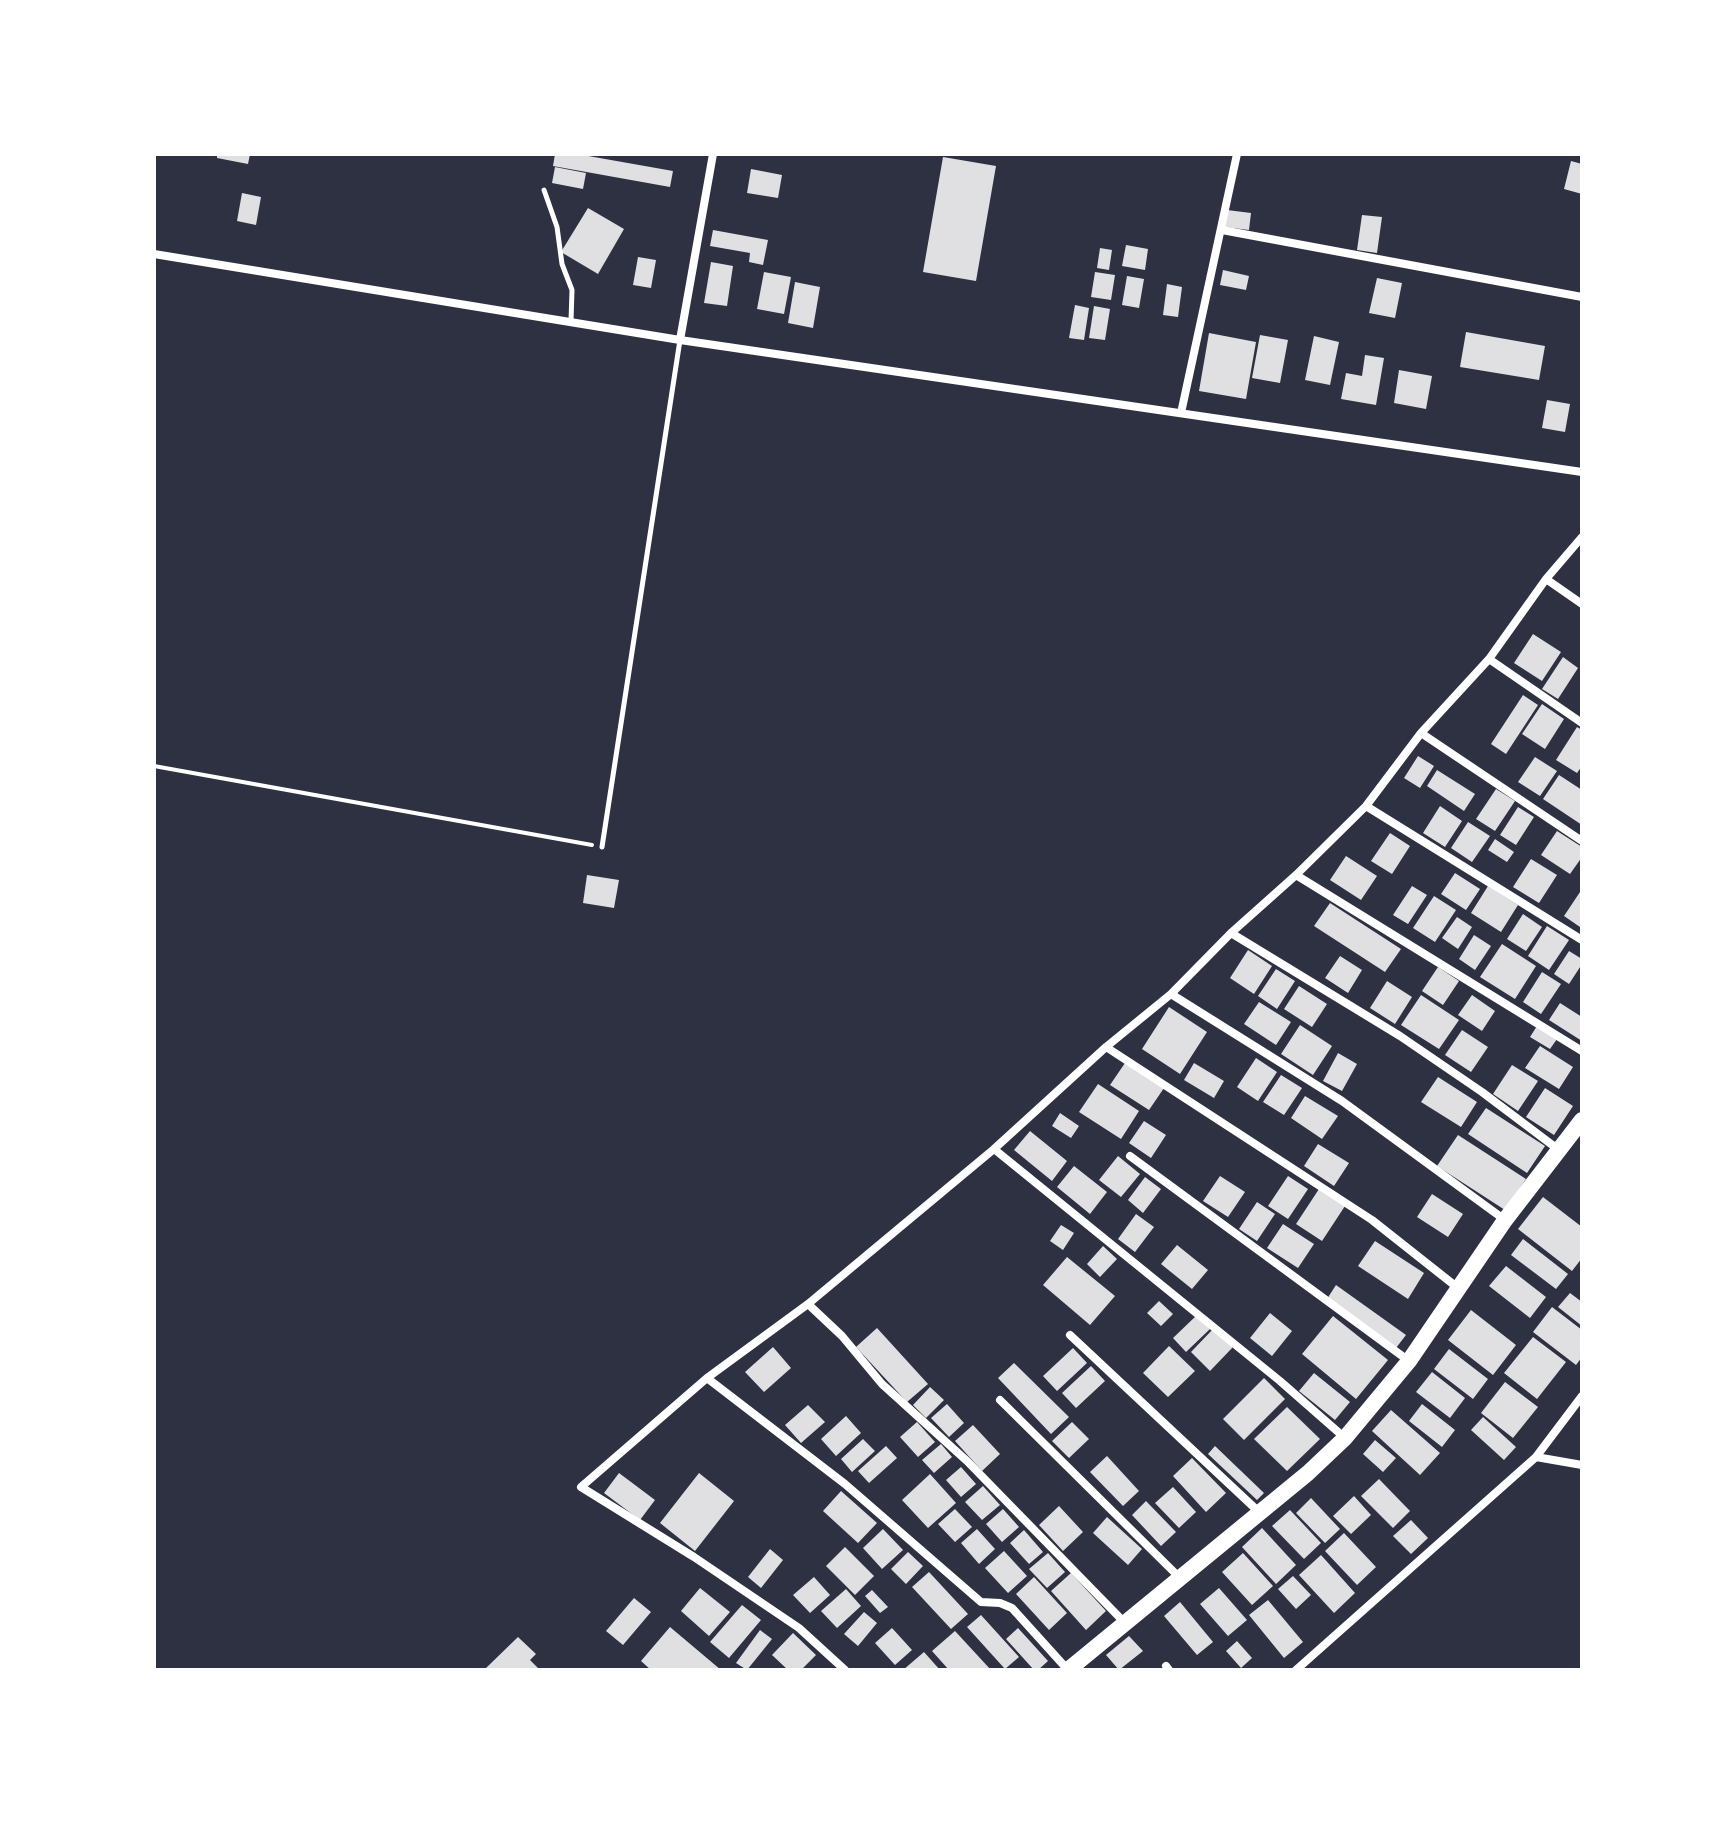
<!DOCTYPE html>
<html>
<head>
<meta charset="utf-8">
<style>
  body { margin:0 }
  #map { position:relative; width:1736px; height:1824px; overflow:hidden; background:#2d3142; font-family:Inter,sans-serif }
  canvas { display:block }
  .frame { position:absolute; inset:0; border:156px solid #fff; pointer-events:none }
</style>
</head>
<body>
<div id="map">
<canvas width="1736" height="1824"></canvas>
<div class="frame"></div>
</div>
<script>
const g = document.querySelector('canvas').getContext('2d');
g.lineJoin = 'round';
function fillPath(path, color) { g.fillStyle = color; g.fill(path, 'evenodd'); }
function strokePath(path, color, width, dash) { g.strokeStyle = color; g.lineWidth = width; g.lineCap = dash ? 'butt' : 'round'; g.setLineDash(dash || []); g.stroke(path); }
fillPath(new Path2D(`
  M217 154H250L248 164 217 158Z
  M555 154H577L673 171 670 187 553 166Z
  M943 157 996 166 976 281 923 272Z
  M1571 161 1582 164V194L1564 189Z
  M555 167 586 173 583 189 552 183Z
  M751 169 782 175 778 198 747 193Z
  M242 193 261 197 256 225 237 221Z
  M588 208 624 229 598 274 561 252Z
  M1227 210 1251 213 1249 230 1224 227Z
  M1362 215 1382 217 1377 253 1357 250Z
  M713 230 768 240 763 265 749 262 750 253 710 246Z
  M1126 245 1148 249 1145 270 1122 266Z
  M1100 248 1112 250 1109 270 1097 268Z
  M638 257 656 260 651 288 633 285Z
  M711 262 733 266 727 306 704 303Z
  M1223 270 1249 276 1246 290 1220 285Z
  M764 272 791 277 784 314 757 309Z
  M1095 272 1115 275 1111 300 1091 297Z
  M1127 276 1144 279 1139 308 1122 305Z
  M1377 278 1402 283 1395 318 1369 313Z
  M795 282 820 287 813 328 788 323Z
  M1167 284 1182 287 1178 317 1163 315Z
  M1075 305 1089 308 1084 340 1069 338Z
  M1094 306 1110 309 1105 340 1089 338Z
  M1466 332 1545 346 1539 380 1460 367Z
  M1209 333 1256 342 1246 399 1199 391Z
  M1260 335 1288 340 1280 383 1252 378Z
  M1314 336 1339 342 1330 385 1305 380Z
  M1365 355 1384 358 1376 405 1341 399 1346 373 1362 376Z
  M1399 370 1432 376 1426 409 1394 403Z
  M1547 400 1570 404 1565 432 1542 428Z
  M1533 634 1561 652 1542 681 1514 663Z
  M1563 657 1578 668 1558 699 1542 689Z
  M1523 695 1538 705 1506 754 1491 744Z
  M1542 704 1564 719 1545 749 1522 734Z
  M1577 727 1582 730V766L1577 773 1556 760Z
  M1418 756 1434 766 1420 788 1404 778Z
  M1535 757 1557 771 1540 796 1518 782Z
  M1437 770 1475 794 1464 811 1427 786Z
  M1559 775 1582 790V825L1543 799Z
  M1496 789 1515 801 1495 831 1476 819Z
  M1440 806 1462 821 1445 847 1423 833Z
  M1518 807 1534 817 1516 845 1500 835Z
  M1468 822 1490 836 1472 862 1451 848Z
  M1557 831 1582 847V857L1570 874 1541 855Z
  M1390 833 1410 846 1392 874 1371 861Z
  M1495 839 1514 852 1507 862 1488 850Z
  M1346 856 1377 876 1361 900 1330 880Z
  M1531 859 1557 875 1539 903 1513 887Z
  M1455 873 1480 889 1466 910 1441 894Z
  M587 875 619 880 614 908 583 903Z
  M1412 886 1427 895 1408 924 1393 915Z
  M1488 886 1518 905 1501 932 1471 913Z
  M1580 892 1582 893 1580 927 1564 916Z
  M1434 896 1456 910 1435 942 1413 928Z
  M1330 903 1401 949 1385 972 1314 926Z
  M1523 914 1542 927 1526 951 1507 939Z
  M1457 917 1472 927 1458 949 1442 938Z
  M1547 926 1569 940 1549 970 1528 956Z
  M1474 935 1491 946 1475 970 1459 959Z
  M1502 944 1536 966 1515 999 1480 977Z
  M1248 950 1272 966 1254 994 1230 978Z
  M1569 951 1582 959V964L1569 984 1554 974Z
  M1340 956 1362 970 1348 993 1325 978Z
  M1438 967 1459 981 1443 1005 1422 991Z
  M1276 969 1295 981 1277 1009 1258 996Z
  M1542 972 1561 984 1541 1014 1523 1002Z
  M1387 981 1412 997 1395 1024 1370 1008Z
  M1299 986 1327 1004 1312 1027 1284 1009Z
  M1421 995 1459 1020 1439 1049 1401 1025Z
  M1472 995 1495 1011 1482 1031 1458 1015Z
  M1259 1002 1291 1022 1276 1045 1244 1024Z
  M1560 1003 1582 1017V1041L1549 1020Z
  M1169 1007 1207 1032 1180 1074 1142 1049Z
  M1300 1025 1332 1046 1313 1075 1281 1054Z
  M1537 1026 1557 1039 1550 1049 1530 1037Z
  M1462 1030 1488 1047 1471 1072 1445 1055Z
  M1540 1046 1573 1067 1559 1089 1525 1068Z
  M1338 1053 1357 1064 1342 1091 1323 1081Z
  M1256 1058 1277 1072 1258 1101 1237 1087Z
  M1125 1063 1164 1088 1149 1110 1110 1085Z
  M1194 1063 1224 1081 1214 1098 1184 1080Z
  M1512 1065 1538 1081 1518 1111 1493 1094Z
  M1281 1075 1302 1088 1284 1115 1263 1102Z
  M1438 1077 1477 1102 1461 1127 1421 1102Z
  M1098 1084 1139 1111 1121 1139 1079 1112Z
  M1545 1088 1573 1106 1554 1135 1526 1117Z
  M1305 1096 1338 1116 1322 1139 1291 1118Z
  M1486 1108 1545 1146 1527 1173 1468 1134Z
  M1060 1113 1079 1126 1071 1138 1052 1126Z
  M1144 1121 1166 1135 1151 1158 1129 1143Z
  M1030 1131 1067 1161 1052 1181 1014 1150Z
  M1458 1135 1526 1179 1505 1210 1437 1166Z
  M1318 1144 1349 1163 1334 1186 1304 1166Z
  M1118 1156 1140 1174 1121 1197 1099 1180Z
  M1074 1166 1107 1192 1090 1214 1057 1187Z
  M1220 1176 1245 1192 1228 1217 1203 1201Z
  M1288 1176 1308 1189 1288 1219 1268 1206Z
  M1145 1177 1161 1189 1143 1213 1128 1200Z
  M1319 1189 1345 1206 1322 1241 1296 1224Z
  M1432 1194 1463 1214 1448 1237 1417 1217Z
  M1543 1197 1582 1227V1258L1572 1271 1518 1229Z
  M1257 1202 1275 1214 1257 1241 1239 1229Z
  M1136 1214 1154 1227 1135 1252 1118 1239Z
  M1283 1224 1314 1244 1298 1268 1267 1248Z
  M1061 1225 1074 1233 1063 1250 1050 1241Z
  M1523 1239 1568 1274 1556 1289 1511 1255Z
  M1375 1241 1424 1273 1408 1299 1358 1266Z
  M1177 1245 1208 1270 1192 1289 1161 1264Z
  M1103 1246 1117 1259 1100 1277 1087 1264Z
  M1067 1257 1115 1296 1090 1325 1043 1285Z
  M1506 1266 1546 1297 1530 1318 1489 1286Z
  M1336 1285 1406 1335 1396 1348 1327 1299Z
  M1570 1293 1582 1302V1326L1558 1307Z
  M1159 1301 1173 1314 1161 1326 1147 1313Z
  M1552 1307 1582 1330V1357L1576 1365 1533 1332Z
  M1471 1310 1516 1345 1493 1375 1448 1340Z
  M1270 1313 1292 1331 1272 1356 1250 1338Z
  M1197 1315 1210 1329 1186 1352 1173 1338Z
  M1333 1316 1388 1360 1356 1399 1302 1354Z
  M877 1328 928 1384 907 1402 856 1347Z
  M1214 1328 1233 1347 1210 1371 1191 1352Z
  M1533 1337 1566 1362 1537 1399 1504 1373Z
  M1169 1346 1195 1371 1168 1397 1143 1373Z
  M773 1347 791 1368 764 1392 745 1372Z
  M1073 1348 1087 1363 1057 1391 1043 1376Z
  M1449 1349 1488 1379 1473 1399 1434 1369Z
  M1014 1363 1069 1417 1051 1434 998 1378Z
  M1091 1366 1105 1381 1076 1408 1062 1393Z
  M1432 1372 1465 1398 1450 1418 1416 1392Z
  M1314 1373 1350 1402 1335 1420 1299 1391Z
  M1264 1378 1285 1399 1244 1440 1223 1419Z
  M1505 1382 1538 1407 1513 1438 1481 1413Z
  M930 1387 944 1400 926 1418 913 1405Z
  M947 1404 964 1423 949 1437 931 1418Z
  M1422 1404 1455 1430 1442 1447 1409 1421Z
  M808 1405 825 1422 801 1443 785 1425Z
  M1287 1407 1320 1439 1287 1471 1254 1439Z
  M1391 1410 1440 1453 1420 1475 1372 1431Z
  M846 1416 861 1433 836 1456 821 1439Z
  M1483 1417 1516 1447 1504 1460 1471 1430Z
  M917 1422 935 1442 918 1457 900 1437Z
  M1072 1422 1089 1439 1069 1458 1052 1441Z
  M973 1425 1000 1454 982 1471 955 1441Z
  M863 1439 875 1451 852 1472 841 1459Z
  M1375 1440 1396 1458 1383 1472 1363 1454Z
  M941 1444 952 1457 934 1473 922 1460Z
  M886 1446 897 1458 869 1483 858 1471Z
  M1215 1446 1264 1493 1257 1500 1208 1454Z
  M1107 1456 1139 1491 1123 1506 1090 1472Z
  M1192 1458 1226 1493 1206 1512 1173 1476Z
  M961 1467 976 1484 961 1497 946 1480Z
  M619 1473 655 1500 640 1520 604 1493Z
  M699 1473 734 1501 695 1551 660 1523Z
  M930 1474 956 1503 928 1528 902 1500Z
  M1379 1479 1410 1511 1393 1528 1361 1496Z
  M983 1486 1000 1505 982 1520 965 1502Z
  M1173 1487 1196 1512 1179 1528 1155 1503Z
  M841 1491 877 1523 858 1543 823 1511Z
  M1354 1496 1371 1515 1351 1534 1333 1516Z
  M1311 1498 1340 1529 1325 1543 1296 1513Z
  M1146 1501 1176 1532 1161 1546 1132 1515Z
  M1059 1506 1083 1532 1063 1551 1039 1525Z
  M955 1509 972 1527 955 1542 938 1524Z
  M1003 1509 1019 1527 1002 1542 986 1524Z
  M1290 1510 1321 1543 1304 1559 1272 1526Z
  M1107 1517 1142 1549 1128 1565 1093 1533Z
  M1411 1520 1428 1538 1411 1554 1393 1536Z
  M1262 1528 1296 1565 1276 1584 1242 1547Z
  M883 1529 903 1550 882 1569 863 1548Z
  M977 1529 995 1549 979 1564 961 1543Z
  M1024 1530 1043 1552 1029 1564 1010 1543Z
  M1344 1533 1376 1567 1357 1585 1325 1551Z
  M845 1547 874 1576 855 1595 826 1566Z
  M770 1549 783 1560 761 1588 748 1577Z
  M1004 1551 1027 1576 1008 1593 985 1568Z
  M908 1552 923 1566 906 1584 891 1569Z
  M1048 1553 1065 1572 1047 1588 1029 1569Z
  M1243 1553 1273 1586 1252 1605 1222 1572Z
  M1321 1555 1355 1593 1334 1613 1299 1575Z
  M929 1572 968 1614 951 1629 912 1587Z
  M1071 1573 1106 1611 1086 1630 1051 1591Z
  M1293 1576 1311 1595 1296 1609 1278 1589Z
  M814 1577 830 1595 810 1613 793 1595Z
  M1034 1577 1067 1613 1049 1630 1016 1594Z
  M700 1588 730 1612 709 1636 681 1611Z
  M1219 1588 1247 1620 1228 1636 1200 1604Z
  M846 1589 861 1606 837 1628 821 1611Z
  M872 1590 888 1607 880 1613 865 1596Z
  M634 1598 651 1612 623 1645 606 1631Z
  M1268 1600 1303 1642 1284 1658 1249 1615Z
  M1180 1602 1213 1642 1197 1655 1164 1616Z
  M742 1605 761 1620 729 1658 710 1642Z
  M864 1612 877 1623 858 1646 844 1634Z
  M981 1615 1019 1657 1005 1669 967 1627Z
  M670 1627 721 1670H651L641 1661Z
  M892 1628 912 1650 895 1665 875 1643Z
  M1018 1628 1048 1661 1038 1670H1034L1006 1639Z
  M760 1630 772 1639 747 1670 736 1663Z
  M955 1631 991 1670H949L932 1651Z
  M793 1633 816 1655 801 1670H788L772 1655Z
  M1129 1636 1143 1651 1119 1670 1106 1655Z
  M518 1637 536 1654 530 1660 540 1670H489L486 1668Z
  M1237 1641 1252 1658 1241 1668 1226 1651Z
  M924 1652 940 1670H903Z`), '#e0e0e3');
strokePath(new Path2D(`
  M154 766 592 845`), '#fff', 4);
strokePath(new Path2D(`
  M544 190 557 227 562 264 572 290 571 321
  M602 847 680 340`), '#fff', 5);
strokePath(new Path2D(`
  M1222 230 1582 297
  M154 254 680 340 1582 472
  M680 340 713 154
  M1181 413 1237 154
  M1546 579 1582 604
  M1489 659 1582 723
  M1421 733 1582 841
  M1366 806 1582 940
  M1296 875 1582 1051
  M1231 933 1400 1036 1482 1092 1559 1150
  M1171 994 1342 1101 1505 1220
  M1106 1047 1372 1220 1458 1288
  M994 1149 1280 1381 1345 1438
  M1130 1156 1409 1361
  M808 1304 842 1336 882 1384 967 1461 1125 1623
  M1070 1335 1259 1512
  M707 1378 845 1484 981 1602 1000 1603 1012 1608 1068 1670
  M1000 1400 1179 1577
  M1536 1457 1582 1396
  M1166 1666 1169 1670
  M845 1670 799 1628 694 1557 581 1487 707 1378 808 1304 994 1149 1106 1047 1171 994 1231 933 1296 875 1366 806 1421 733 1489 659 1546 579 1582 537
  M1296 1670 1536 1457 1582 1465`), '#fff', 8);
strokePath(new Path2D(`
  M1068 1670 1308 1473 1345 1438 1409 1361 1505 1220 1582 1120`), '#fff', 16);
</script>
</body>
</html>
